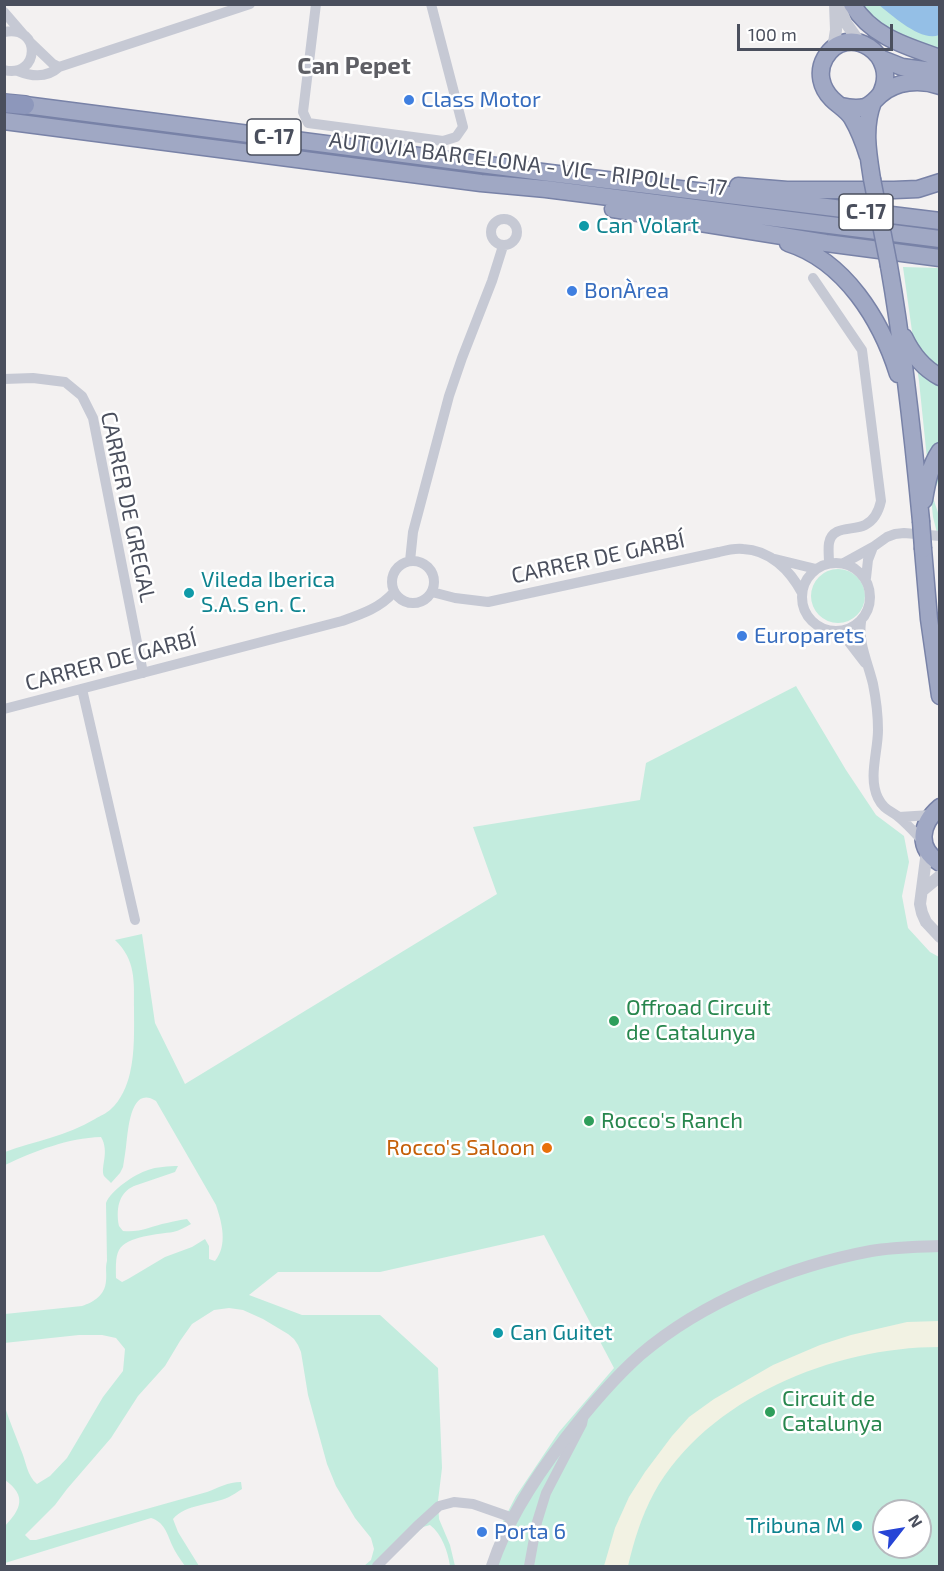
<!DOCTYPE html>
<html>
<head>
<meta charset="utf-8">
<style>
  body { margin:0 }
  #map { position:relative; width:944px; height:1571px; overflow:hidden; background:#f3f1f1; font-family:"Exo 2",sans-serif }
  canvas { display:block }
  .frame { position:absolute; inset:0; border:6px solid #4a4f5d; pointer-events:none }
  .north { position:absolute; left:872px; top:1499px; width:60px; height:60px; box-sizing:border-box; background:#fff; border:2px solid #b7b9be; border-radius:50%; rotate:59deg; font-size:16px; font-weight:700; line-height:24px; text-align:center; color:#4a4f5d }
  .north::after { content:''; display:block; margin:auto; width:21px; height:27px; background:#2745d6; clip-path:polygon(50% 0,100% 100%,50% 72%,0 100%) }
  .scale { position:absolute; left:737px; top:24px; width:156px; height:27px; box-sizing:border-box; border:3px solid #4a4f5d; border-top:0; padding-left:8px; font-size:18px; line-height:21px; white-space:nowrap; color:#4a4f5d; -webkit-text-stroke:4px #fff; paint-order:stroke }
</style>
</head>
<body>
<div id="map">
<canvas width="944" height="1571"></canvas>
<div class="frame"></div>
<div class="north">N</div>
<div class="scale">100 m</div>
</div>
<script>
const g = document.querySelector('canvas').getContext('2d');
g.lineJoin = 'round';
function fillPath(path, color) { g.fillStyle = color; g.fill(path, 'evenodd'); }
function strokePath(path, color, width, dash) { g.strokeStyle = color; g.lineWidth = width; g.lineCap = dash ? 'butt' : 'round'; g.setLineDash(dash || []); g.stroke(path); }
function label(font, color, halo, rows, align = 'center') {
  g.font = font + ' "Exo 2",sans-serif'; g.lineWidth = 5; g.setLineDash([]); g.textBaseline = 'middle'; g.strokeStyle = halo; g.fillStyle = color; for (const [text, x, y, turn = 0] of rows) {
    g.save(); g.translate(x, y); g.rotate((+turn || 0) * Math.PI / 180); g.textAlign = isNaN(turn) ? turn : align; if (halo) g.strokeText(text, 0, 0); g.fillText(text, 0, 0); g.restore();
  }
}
fillPath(new Path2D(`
  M863 5H939V50L902 36 876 20Z
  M903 267 939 268 940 479C929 498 934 497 939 516 941 524 939 533 939 541L933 517 919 381Z
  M811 596a27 27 0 1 1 54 0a27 27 0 1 1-54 0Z
  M796 686 846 770 876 815 904 836 909 862 902 896 908 928 930 952 939 957V1566H487L500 1527 516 1496 559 1432 614 1368 544 1235 380 1272H278L249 1295 302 1315H380L438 1368 442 1468 438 1501 439 1519 450 1545 455 1566H450C448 1552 442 1534 430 1525L423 1527 383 1566H364L371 1560 374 1549 371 1538 355 1518 336 1486 327 1464 308 1395 301 1352 298 1345 294 1339 288 1334 263 1319 243 1310 229 1308 214 1310 192 1324 180 1341 165 1366 138 1396 111 1438 67 1489 55 1505 25 1535 30 1540H36L207 1492C218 1488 228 1482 241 1482L242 1489C237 1492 233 1495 229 1497 211 1505 186 1504 173 1519L178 1532 199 1566H185C180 1559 175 1552 172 1545 167 1533 164 1522 151 1518L5 1563V1526C21 1509 27 1496 5 1480L4 1404C9 1420 15 1434 21 1450 26 1461 27 1476 37 1484L50 1476 67 1458 103 1397 123 1371 125 1349 116 1338 102 1335H79L4 1343 5 1314 82 1306C94 1302 105 1295 106 1281 107 1274 105 1268 107 1261L106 1203C111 1190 135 1174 148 1170 156 1167 169 1166 178 1166L175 1172 134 1186C118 1193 116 1210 119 1226L123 1231C140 1233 151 1226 167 1223 174 1221 180 1220 187 1219L191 1224C185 1227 179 1231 173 1232 159 1234 127 1236 119 1250 115 1257 116 1270 116 1278L122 1282 128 1279 165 1257 192 1247 205 1239 209 1246V1259L215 1261C228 1245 222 1223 216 1205L156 1101C130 1084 128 1132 126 1147 125 1154 124 1161 123 1167L120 1173 111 1183C109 1181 106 1178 104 1176 100 1167 110 1152 101 1137 68 1138 35 1151 5 1165V1152C35 1141 67 1136 95 1119 100 1116 107 1113 111 1109 121 1100 127 1086 130 1073 135 1052 134 1029 134 1008 134 981 136 960 115 940L142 934 155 1023 185 1084 497 894 473 827 640 800 646 763ZM884 1511H920V1547H884Z`), '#c3ecde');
fillPath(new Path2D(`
  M939 1321V1347C834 1347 707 1398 654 1493 641 1517 634 1541 628 1566H604L615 1528 629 1497 645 1472 672 1436 689 1417 714 1399 773 1365 820 1345 851 1335 907 1322Z`), '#f2f2e3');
fillPath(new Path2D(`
  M879 5H939V35C921 42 893 16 879 5Z`), '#94bfe6');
const trunk = new Path2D(`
  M852 4C872 37 906 46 940 58
  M882 59 902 67 940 72
  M25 105 550 173 940 221
  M841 106C849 108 857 109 865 107 872 104 875 100 880 95 896 81 920 79 940 86
  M4 121 481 183 546 189 940 239
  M868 156C864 143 859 130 852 118 847 110 839 106 832 99 821 88 817 72 825 58 847 20 902 55 880 95
  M872 179C868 154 863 127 873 102
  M738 186 787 190H894L918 189 940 182
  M613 209 826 243 940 258
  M788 243C845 261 881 320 898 374
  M889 266C904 351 913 436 921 521
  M904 337C912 354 923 368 940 377
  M924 500C927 482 930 466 940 451
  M923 549 929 619 940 696
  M940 807C920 824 916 848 940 863`);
const motorway = new Path2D(`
  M4 103 25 105`);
strokePath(trunk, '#7882a7', 19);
strokePath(motorway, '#7882a7', 20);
strokePath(new Path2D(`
  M316 4 303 112 308 123 443 141 456 137 463 127 431 4
  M4 12 23 34
  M4 32C42 24 40 79 4 70
  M30 42 53 64 59 67
  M18 71C33 77 47 78 59 67L250 4
  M491 232a13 13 0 1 1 26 0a13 13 0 1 1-26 0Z
  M813 278 862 350 881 501C879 510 875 520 865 525 853 531 832 525 829 543 828 549 829 557 829 563
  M4 379 33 378 65 382 82 396 93 418 143 673
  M775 559 816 569
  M410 561 413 532 449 396 462 358 492 281 503 246
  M392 582a21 21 0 1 1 42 0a21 21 0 1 1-42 0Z
  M802 597a34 34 0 1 1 68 0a34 34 0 1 1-68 0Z
  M844 563 873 547 887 537 895 534 904 533 940 536
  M866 578 868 560 873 547
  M432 592 455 598 488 602 719 552C727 550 735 548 743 549 770 550 790 570 802 593
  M861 622C858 643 868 663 873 684 876 699 878 715 878 730 878 752 868 777 878 798 885 812 892 810 901 819 909 826 916 834 924 842
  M834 631 845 637 865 663
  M82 689 135 920
  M4 709 342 621C362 614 380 608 394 592
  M899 817 931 815
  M377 1566 417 1526 439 1506 454 1502 473 1504 513 1518
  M529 1566 537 1522 546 1493 582 1424 583 1419`), '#c6c9d4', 10);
strokePath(new Path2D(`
  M839 4 846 23 860 43
  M833 49 836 30 835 4
  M927 851 920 904 922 913 926 922 940 937
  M923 890 940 876
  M492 1566C507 1520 535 1478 564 1440 587 1410 612 1380 640 1355 703 1301 791 1266 871 1251 894 1247 917 1247 940 1246`), '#c6c9d4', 12);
strokePath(trunk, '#a0a8c4', 16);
strokePath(motorway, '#8d97bb', 18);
const trunkBridge = new Path2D(`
  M872 179 889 266
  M921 521 923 549`);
strokePath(trunkBridge, '#7882a7', 19, []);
strokePath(trunkBridge, '#a0a8c4', 16);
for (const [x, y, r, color] of [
  [409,100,6,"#3f7fe0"],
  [584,226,6,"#0f9aa8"],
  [572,291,6,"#3f7fe0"],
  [189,593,6,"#0f9aa8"],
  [742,636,6,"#3f7fe0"],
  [614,1021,6,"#2e9e5b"],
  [589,1121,6,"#2e9e5b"],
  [547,1148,6,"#e8710a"],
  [498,1333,6,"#0f9aa8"],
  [770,1412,6,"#2e9e5b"],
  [857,1526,6,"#0f9aa8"],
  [482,1532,6,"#3f7fe0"]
]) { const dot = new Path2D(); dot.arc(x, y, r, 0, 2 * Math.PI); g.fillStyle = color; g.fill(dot); strokePath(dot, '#fff', 2); }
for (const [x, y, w] of [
  [274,137,54],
  [866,212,54]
]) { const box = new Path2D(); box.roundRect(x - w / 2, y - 18, w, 36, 4.5); g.fillStyle = '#fff'; g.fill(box); strokePath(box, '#4a4f5d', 1.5); }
label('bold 21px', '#4a4f5d', null, [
  ["C-17",274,137],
  ["C-17",866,212]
]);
label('22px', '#366cbe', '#fff', [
  ["Class Motor",421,100],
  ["BonÀrea",584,291],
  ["Europarets",754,636],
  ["Porta 6",494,1532]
], 'left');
label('22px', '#4a4f5d', '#fff', [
  ["AUTOVIA BARCELONA - VIC - RIPOLL C-17",528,164,7],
  ["CARRER DE GREGAL",128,507,78],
  ["CARRER DE GARBÍ",598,558,-12],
  ["CARRER DE GARBÍ",111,661,-15]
]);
label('22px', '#0d838f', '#fff', [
  ["Can Volart",596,226],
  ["Vileda Iberica",201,580],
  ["S.A.S en. C.",201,605],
  ["Can Guitet",510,1333],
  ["Tribuna M",845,1526,"right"]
], 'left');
label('22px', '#27864d', '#fff', [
  ["Offroad Circuit",626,1008],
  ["de Catalunya",626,1033],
  ["Rocco's Ranch",601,1121],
  ["Circuit de",782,1399],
  ["Catalunya",782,1424]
], 'left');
label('22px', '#c56008', '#fff', [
  ["Rocco's Saloon",535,1148]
], 'right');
label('bold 24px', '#5e5f65', '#fff', [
  ["Can Pepet",354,66]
]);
</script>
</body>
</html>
